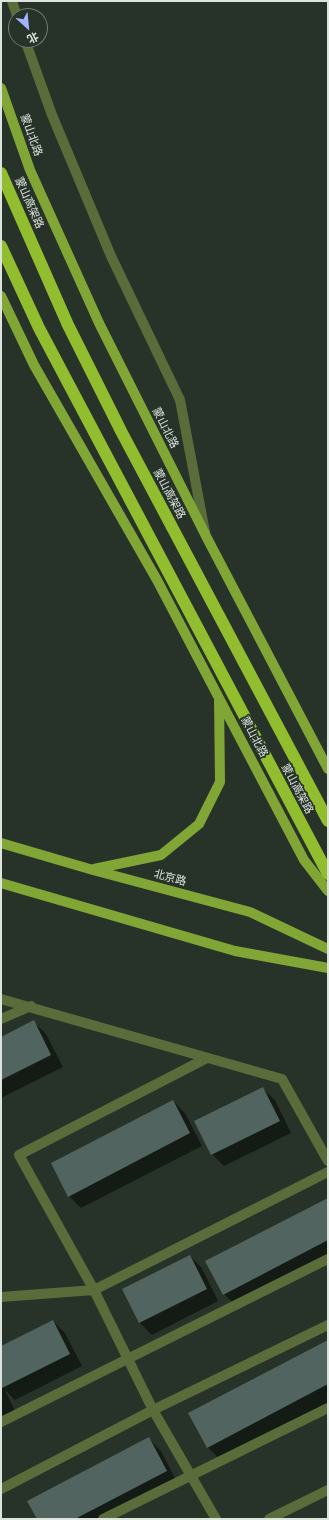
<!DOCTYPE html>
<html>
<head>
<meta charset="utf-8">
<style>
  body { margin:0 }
  #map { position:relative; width:329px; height:1520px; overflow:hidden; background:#273329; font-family:"PT Sans","Noto Sans SC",sans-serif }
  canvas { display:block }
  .frame { position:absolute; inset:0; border:2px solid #dce4dd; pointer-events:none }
  .north { position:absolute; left:8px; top:8px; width:40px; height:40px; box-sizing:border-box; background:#273329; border:1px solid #6f7a71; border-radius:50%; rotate:153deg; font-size:11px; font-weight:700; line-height:16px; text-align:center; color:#dce4dd }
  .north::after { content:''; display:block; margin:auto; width:14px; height:18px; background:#a3b2fd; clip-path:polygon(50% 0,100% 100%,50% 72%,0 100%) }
</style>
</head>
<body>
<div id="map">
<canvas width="329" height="1520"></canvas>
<div class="frame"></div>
<div class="north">北</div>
</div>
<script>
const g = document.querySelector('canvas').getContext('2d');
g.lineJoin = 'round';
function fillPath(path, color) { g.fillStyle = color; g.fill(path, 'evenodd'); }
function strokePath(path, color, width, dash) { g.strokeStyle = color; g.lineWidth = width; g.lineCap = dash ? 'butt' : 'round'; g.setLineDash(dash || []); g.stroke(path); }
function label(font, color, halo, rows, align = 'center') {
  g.font = font + ' "PT Sans","Noto Sans SC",sans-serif'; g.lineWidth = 3.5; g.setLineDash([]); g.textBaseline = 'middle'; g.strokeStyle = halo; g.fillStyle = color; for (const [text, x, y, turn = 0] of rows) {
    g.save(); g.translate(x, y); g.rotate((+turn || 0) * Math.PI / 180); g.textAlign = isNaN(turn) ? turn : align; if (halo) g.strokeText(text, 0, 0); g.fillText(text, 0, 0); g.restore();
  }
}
fillPath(new Path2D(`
  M34 1022 46 1034 63 1067 1 1098V1038Z
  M262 1088 275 1100 291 1133 224 1166 212 1154Z
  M173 1101 185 1113 202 1146 81 1208 69 1196Z
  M328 1200V1258L236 1306 224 1294Z
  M190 1256 202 1268 218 1301 152 1335 139 1322Z
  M53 1321 65 1333 82 1366 15 1400 5 1390 15 1411 1 1418V1347Z
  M328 1341V1403L220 1460 208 1447Z
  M149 1439 161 1451 178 1484 110 1519H38Z`), '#0007');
fillPath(new Path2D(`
  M34 1020 51 1055 1 1080V1037Z
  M263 1087 280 1121 211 1155 194 1121Z
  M173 1100 190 1133 68 1197 51 1163Z
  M328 1198V1240L223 1295 205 1261Z
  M190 1255 207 1289 139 1323 122 1289Z
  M53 1320 70 1354 2 1388 1 1346Z
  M328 1340V1384L207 1448 188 1413Z
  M149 1437 167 1471 75 1519H37L27 1501Z`), '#52645f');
strokePath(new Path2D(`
  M12 1 17 16
  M25 40 52 115 111 256 180 400 205 532
  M1 999 282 1079 328 1161
  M1 1019 31 1006
  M207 1058 19 1155 94 1290 153 1410 216 1519
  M1 1297 94 1290 328 1172
  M1 1422 328 1259
  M1 1489 153 1410 328 1325
  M103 1519 328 1408
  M269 1519 328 1490`), '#596c3a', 10);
strokePath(new Path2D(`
  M1 88 30 170 99 323 207 538 328 769
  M1 296 34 365 157 580 304 860 328 891
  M1 843 93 870 250 912 328 949
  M94 869 161 855 199 824 220 782 219 698
  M1 883 235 951 328 968`), '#82a636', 10);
strokePath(new Path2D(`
  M1 173 68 325 121 431 328 821
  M1 246 39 328 328 874`), '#91bd2f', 12);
label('11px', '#dce4dd', '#273329', [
  ["蒙山北路",31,135,70],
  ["蒙山高架路",29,203,66],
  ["蒙山北路",165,428,63],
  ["蒙山高架路",169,494,62],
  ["蒙山北路",254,737,62],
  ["蒙山高架路",297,789,62],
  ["北京路",170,878,15]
]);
</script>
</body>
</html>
